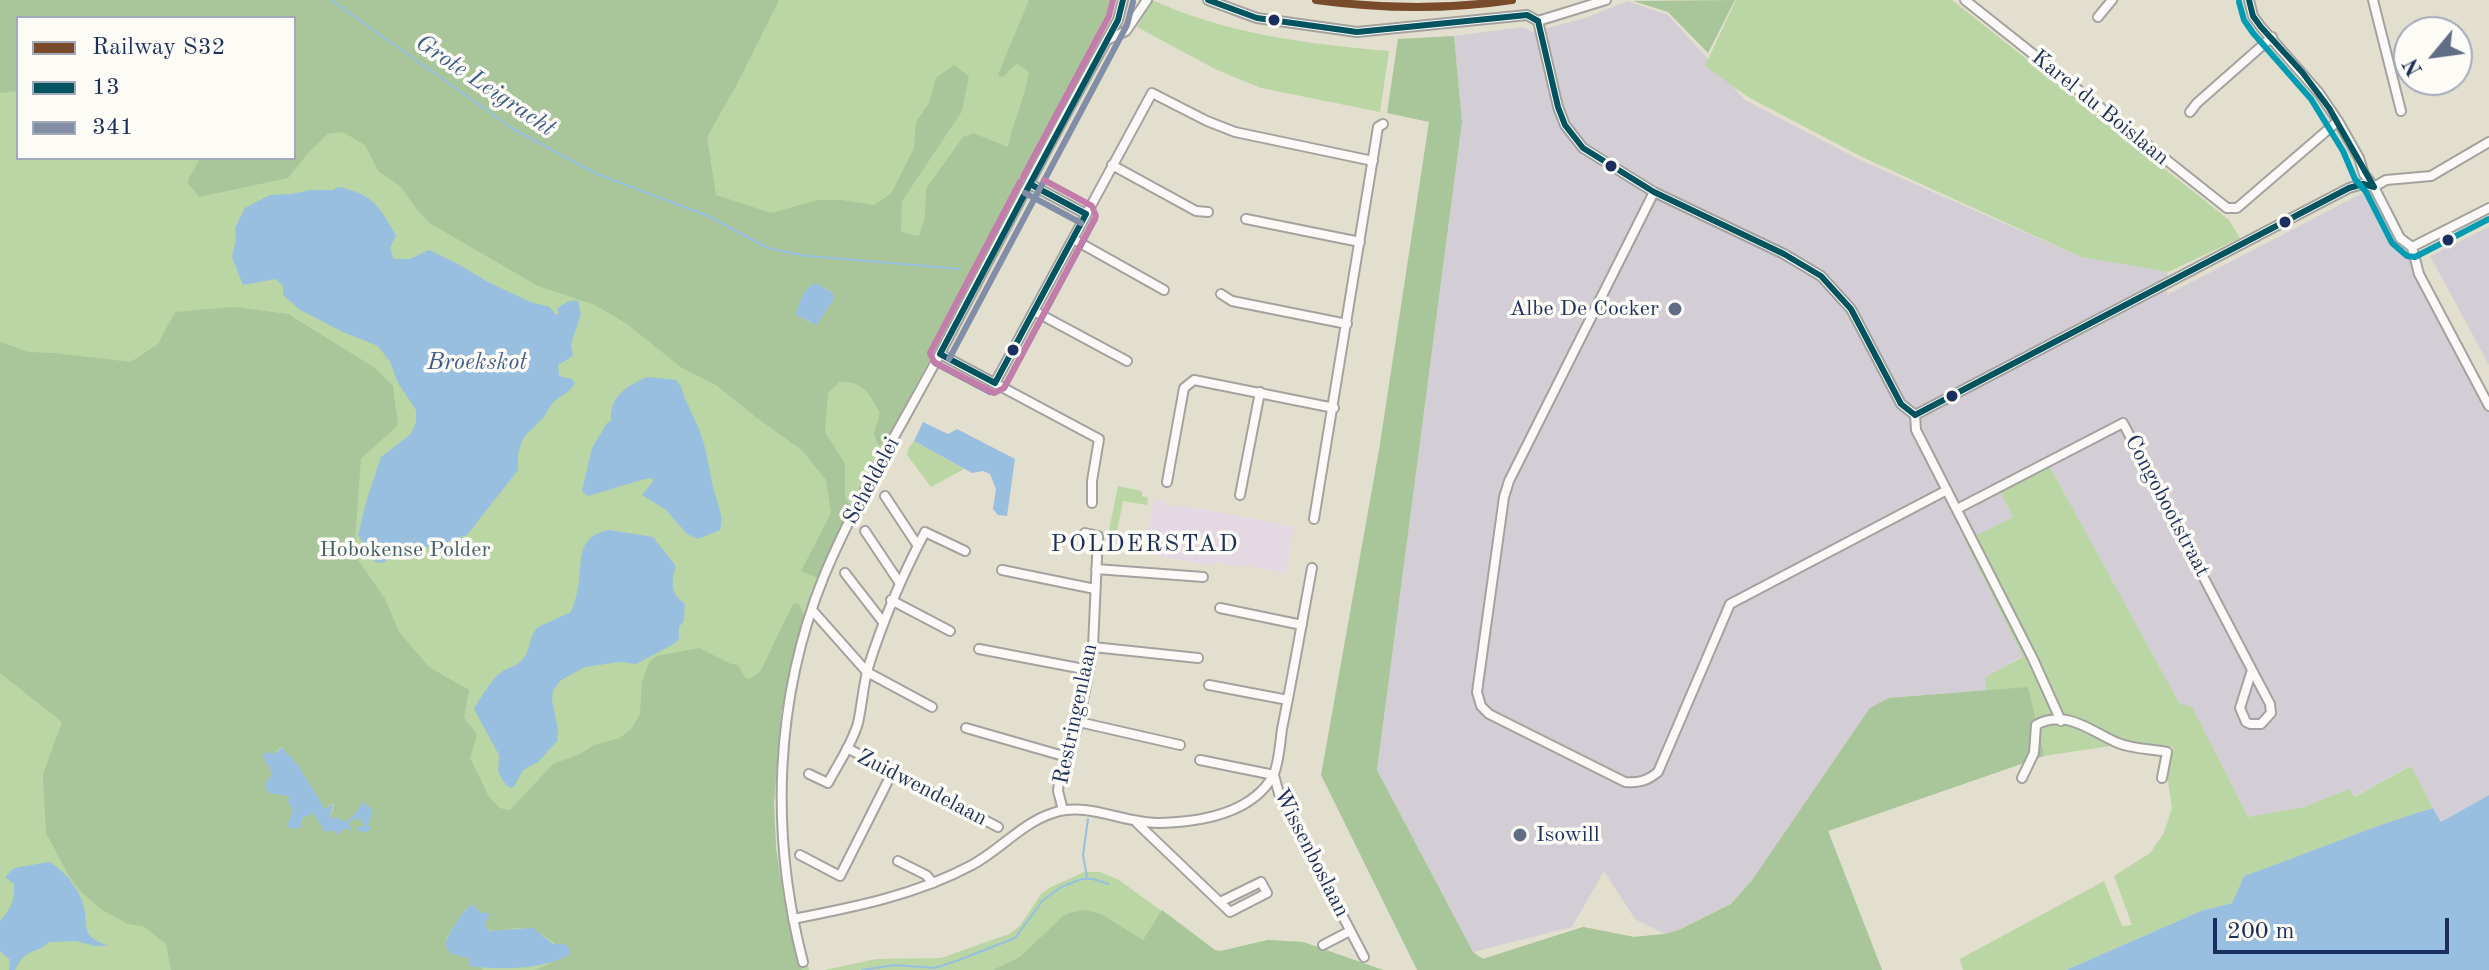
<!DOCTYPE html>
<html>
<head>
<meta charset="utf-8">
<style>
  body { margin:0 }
  #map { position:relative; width:2489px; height:970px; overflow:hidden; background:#e3dfce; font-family:"Old Standard TT",serif }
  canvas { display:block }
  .legend { position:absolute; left:16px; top:16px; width:280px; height:144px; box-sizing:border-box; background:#fdfcf7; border:2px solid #a3aaba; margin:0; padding:10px 14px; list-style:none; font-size:24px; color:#1b2f5e }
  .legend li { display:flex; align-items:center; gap:16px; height:40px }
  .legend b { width:40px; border:2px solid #a3aaba }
  .north { position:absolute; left:2393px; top:16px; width:80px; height:80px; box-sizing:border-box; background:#fdfcf7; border:2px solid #a3aaba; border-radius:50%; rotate:241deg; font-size:22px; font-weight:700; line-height:32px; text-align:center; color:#1b2f5e }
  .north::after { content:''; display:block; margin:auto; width:28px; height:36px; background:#616d85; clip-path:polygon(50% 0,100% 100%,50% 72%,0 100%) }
  .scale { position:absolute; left:2213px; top:918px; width:236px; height:36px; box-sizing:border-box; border:4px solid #1b2f5e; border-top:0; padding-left:10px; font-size:24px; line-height:28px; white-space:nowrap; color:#1b2f5e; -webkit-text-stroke:6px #fdfcf7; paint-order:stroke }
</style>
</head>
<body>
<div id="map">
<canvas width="2489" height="970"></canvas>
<ul class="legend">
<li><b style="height:10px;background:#7a4b2a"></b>Railway S32</li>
<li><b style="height:10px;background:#005460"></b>13</li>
<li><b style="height:10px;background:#828da6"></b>341</li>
</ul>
<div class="north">N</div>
<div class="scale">200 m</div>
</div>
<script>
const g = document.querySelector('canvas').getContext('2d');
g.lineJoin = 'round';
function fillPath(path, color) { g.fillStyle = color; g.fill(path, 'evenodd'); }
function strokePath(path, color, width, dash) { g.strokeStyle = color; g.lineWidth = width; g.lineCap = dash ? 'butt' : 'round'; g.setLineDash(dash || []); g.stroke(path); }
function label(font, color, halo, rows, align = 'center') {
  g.font = font + ' "Old Standard TT",serif'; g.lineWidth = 7; g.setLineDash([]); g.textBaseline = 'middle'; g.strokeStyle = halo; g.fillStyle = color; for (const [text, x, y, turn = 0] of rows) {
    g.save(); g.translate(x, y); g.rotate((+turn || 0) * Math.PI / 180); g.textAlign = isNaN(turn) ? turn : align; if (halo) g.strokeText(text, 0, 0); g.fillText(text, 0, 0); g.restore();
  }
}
fillPath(new Path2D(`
  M1154 499 1165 500 1164 504 1208 510 1295 527 1285 574 1240 564 1239 567 1218 563 1208 565 1143 553Z`), '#e4d8e2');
fillPath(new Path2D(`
  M1627 1 1668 15 1745 100 1860 160 2081 257 2168 272 2167 295 2374 187 2489 407V795L2441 822 2410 766 2353 797 2349 790 2304 807 2248 817 2192 707 2179 704 2050 467 2014 517 1965 541 2023 656 1985 677 1986 691 1889 698 1751 882 1731 904 1679 930 1665 934 1635 919 1604 871 1572 927 1473 952 1377 770 1462 122 1454 36 1523 27 1533 32 1585 18Z
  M2489 227V365L2430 256Z`), '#d3ced5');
fillPath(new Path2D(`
  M0 0H1114L1110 20 883 447 837 537 812 596 781 712 776 761 774 804 776 848 784 900 795 944 802 942 809 970H0ZM18 18H294V158H18Z
  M1152 0C1227 34 1307 44 1389 51L1380 112 1261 88 1217 70 1137 27Z
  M1736 0H1952L2229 220 2240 238 2168 272 2081 257 1862 157 1748 97 1705 66Z
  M914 441 964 469 931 487 907 455 908 449Z
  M2050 467 2179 703 2192 707 2248 817 2304 807 2349 789 2354 797 2411 766 2433 808C2369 827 2308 854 2244 876L2232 903 2201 911 2066 970H1963L1960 959 2104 881 2122 926 2132 925 2114 876 2150 853 2164 833 2172 808 2167 775 2173 747 2121 741 2110 746 2044 756 1828 831 1882 970H1419L1482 959 1583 927 1634 937 1665 934 1679 930 1731 904 1754 877 1870 708 1889 698 1986 691 1985 677 2023 657 1965 541 2013 517 2001 493Z
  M1118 486 1142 491V496L1148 498 1147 505 1123 501 1115 541 1107 540Z
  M1084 872H1100L1119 880 1215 950 1221 951 1268 940 1303 942 1383 970H825L876 959 941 958 1009 934 1020 926 1041 894 1049 888Z`), '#b9d6a4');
fillPath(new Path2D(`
  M0 0H779L737 84 707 137 716 195 771 213 818 200H842L874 205 891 194 914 148 916 122 929 103 936 78 954 65 969 76 962 111 902 201 901 232 919 236 925 217 926 189 963 137 973 133 1008 147C1013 121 1025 98 1029 72L1017 63 1003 77 998 75 1029 0H1114L1110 20 883 447 878 444 874 434 880 413C870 394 862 380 839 382L828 393 825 432 845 464V497L852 508 818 578 801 571 831 513 826 480 802 450 757 418 716 385 682 368 627 324 595 305 538 286 431 224 418 211 400 186 378 171 365 145 343 132 328 134 308 153 288 178 199 197 187 182 200 158H294V18H18V91L0 93ZM810 285 825 287 834 294C833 307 819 316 810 323L796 315V312Z
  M1735 0 1708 53 1668 12 1633 1Z
  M1454 36 1462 122 1377 770 1473 952 1483 959 1583 927 1634 937 1665 934 1679 930 1731 904 1751 882 1870 708 1889 698 2028 687 2044 756 1828 831 1882 970H1417L1321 775 1379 450 1429 122 1387 113 1398 39Z
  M234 307 288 314 375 368 393 386 398 425 361 459 354 554 385 599 399 632 429 667 469 690 464 718 477 734 470 758 488 795 499 808 510 810 553 764 580 754 594 745 620 738 632 728 640 714 642 681 650 661 657 656 699 648 731 664 738 665 745 678 750 679 760 672 792 606 795 603 799 604 805 618 781 712 774 804 776 848 784 900 802 970H535L569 955C554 943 539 928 518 928 507 928 497 934 486 929L482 913 472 904 466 908 446 938 483 970H171L166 944 143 926 128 924 102 910 80 891 69 876 46 833 43 774 62 722 0 673V342L29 352 54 353 131 362 158 344 175 312ZM281 747 298 765 325 809 332 803 335 805 330 816 340 826V822L335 820 337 817 345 822 354 815 363 802 373 810 368 825 372 827H364L365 826 359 818 349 822 351 830 344 829 337 835 333 830 325 832 312 811 310 816H305L301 820 302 825 290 829 287 822 289 823 293 810 289 804V796L269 793 265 787V782L271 776 270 767 265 763 266 760 263 756 268 751 272 755Z
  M1086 910 1101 914 1143 940 1162 910 1215 950 1221 951 1268 940 1303 942 1383 970H993L1020 957 1062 917 1069 913Z`), '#a8c69a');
fillPath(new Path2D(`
  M338 187C373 194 379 206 396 235L390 248 394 259H410L429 250 458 264 486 281 530 302 550 307 556 315 559 313 557 309C563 304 570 299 578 301L581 314 571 344 573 356 558 365 559 376 572 379 575 383 570 390 553 402 544 417 524 437 518 453V470L467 535 436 546 409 548 397 552 383 563 375 562 358 535 366 502 381 457 411 434 416 422V410L398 383 390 362 378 346 343 332 300 310 283 295V286L276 279 243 285 232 257 236 240 235 228 245 208 270 195 292 194 310 190H333Z
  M813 284H818L834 294V299L816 325 796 315C798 304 804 290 813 284Z
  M647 377 676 380 681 386C685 402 694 416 700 432 707 451 709 468 713 487 716 502 725 515 720 530L698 539 687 534 666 510 642 495 653 481 652 478 641 480 588 496 582 491 592 448 607 423 611 421C610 396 625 387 647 377Z
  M923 422 948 434 957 429 1015 459 1007 516 998 515 993 509 996 489 990 474 983 471 972 473 914 441Z
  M609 530 653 537 676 566C671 581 670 594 685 604L684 621 679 627V639L674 644 636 664 619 662 585 667 561 680 553 690 552 700 558 730 557 741 538 762 523 770 514 787 510 788 503 781 498 772 499 755 474 709C478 701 493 678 500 673 506 668 516 667 522 660 531 651 528 637 538 627L571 612C575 602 578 591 579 580 582 556 578 536 609 530Z
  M282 748 298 765 325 809 334 803 330 815 333 820 336 817 345 822 353 816 363 802 373 810 368 825 372 829 366 832 358 831V827L365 826 359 818 349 822 351 830 344 829 336 835 333 830 325 832 312 811 310 816H305L301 820 302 825 299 828 290 829 286 823 289 822 293 810 288 803 289 796 269 793 265 787V782L271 776 270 766 265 763 266 760 262 756 268 751 272 755Z
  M2489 795V970H2066L2201 911 2232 903 2244 876C2307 854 2369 827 2433 808L2441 822Z
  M49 862C64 870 76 885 82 901 91 924 76 935 109 946H94L76 941 49 942C34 956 27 946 15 970H9L10 960 0 951V921C11 909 15 899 14 884L5 877 14 868Z
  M472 904 481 913H490L485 924 488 931 533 928 553 944H565L570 949 569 955C542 970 500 970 469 966L470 959 450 953 445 945C447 935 463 910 472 904Z`), '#98bfe0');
strokePath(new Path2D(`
  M331 0 513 129 597 174 708 216 768 248 806 256
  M808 256 960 269
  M1087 877 1083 855 1088 819
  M862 970 895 965 935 968 959 960 1015 938 1043 900 1063 886 1082 879H1093L1108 884`), '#98bfe0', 2);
const minor = new Path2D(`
  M1208 0 1257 18 1357 32 1527 15 1538 21 1606 0
  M1965 0 2227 208H2237L2338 121
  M2249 0 2253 16 2261 27 2319 93 2338 121 2359 158 2364 174 2374 187 2400 238 2412 247 2419 274 2489 406
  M2373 0 2401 111
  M2098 17 2112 0
  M1538 21 1558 107 1565 125 1583 148 1654 192 1784 254 1821 276 1851 309 1901 404 1915 415
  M1107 40 1126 31 1147 0
  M2190 112 2197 103 2272 37
  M1112 165 1196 211 1208 212
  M1030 184 1086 214
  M2374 187 2386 180 2431 176 2489 142
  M1654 192 1509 481 1504 497 1477 692 1481 706 1489 714 1625 782C1639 783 1647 781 1658 772L1730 604 1947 490
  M1246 219 1360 242
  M1073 239 1164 290
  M2412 247 2489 208
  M1221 294 1232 301 1347 324
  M1034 311 1127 361
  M940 354 1099 439 1092 481V503
  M995 383 1152 93 1207 121 1235 132 1373 161
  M1915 415 2349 188 2363 184 2374 187
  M1915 415 1916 430 2033 659 2061 721
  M1167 482 1184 388 1194 380 1334 408
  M1240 495 1260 392
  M885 496 918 546
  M1957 509 2123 423 2252 670 2240 708 2246 722 2250 724H2261L2271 713 2270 704 2252 670
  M1314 519 1378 127 1383 124
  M865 531 899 582
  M1096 569 1203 577
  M1002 570 1095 589
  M845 573 883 622
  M891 600 950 631
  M1220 608 1302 625
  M812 610 867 672 932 707
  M1093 647 1198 658
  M979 649 1089 670
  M1209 685 1288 700
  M1079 722 1180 745
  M966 728 1067 757
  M847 748 998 827
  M1200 760 1274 775 1279 794 1364 957
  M809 774 828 783C838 764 852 744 858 723 862 705 863 686 868 668 883 620 902 576 925 532L965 551
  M2022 778 2034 753 2036 725C2066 708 2092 732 2118 743 2132 749 2152 749 2167 752L2162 778
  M1063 810 1058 791 1059 781 1079 722 1093 647 1098 536 1085 533
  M1137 823 1230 912 1267 893 1261 882 1220 902
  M800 855 840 876 892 773
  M898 861 926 875 933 883
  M793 919C855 907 916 895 972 865 1000 850 1022 823 1053 813 1089 801 1123 824 1160 823 1199 822 1251 814 1273 776 1279 764 1280 743 1282 729 1293 675 1302 622 1312 568
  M1323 945 1350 931
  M803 962C770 835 774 699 824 576 857 497 904 422 944 346 1001 237 1057 127 1118 20L1123 0`);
strokePath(minor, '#a3a29f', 12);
strokePath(minor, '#fbfaf8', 8);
strokePath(new Path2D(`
  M1208 0 1257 18 1357 32 1527 15 1538 21
  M2249 0 2253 16 2261 27 2302 72 2329 108 2374 187
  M1538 21 1558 107 1565 125 1583 148 1654 192 1784 254 1821 276 1851 309 1901 404 1915 415
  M1030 184 1086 214 995 383 940 354Z
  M1030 184 1118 20 1123 0
  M1915 415 2349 188 2363 184 2374 187`), '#005460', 6);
strokePath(new Path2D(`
  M1025 193 1081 223
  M949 359 1127 25 1133 2
  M935 363 990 392
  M1004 388 1095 219`), '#828da6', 6);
strokePath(new Path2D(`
  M1023 177 1109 16 1113 0
  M1020 182 930 353 934 362 994 393 1004 388 1096 216 1092 206 1044 180`), '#c47cab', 6);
strokePath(new Path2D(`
  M2239 2 2244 20 2253 33 2311 99 2343 151 2355 179 2366 192 2392 243 2407 256 2415 257 2489 219`), '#009cb4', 6);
strokePath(new Path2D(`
  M1316 0C1382 9 1446 10 1512 0`), '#7a4b2a', 8);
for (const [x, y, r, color] of [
  [1274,20,7,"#1b2f5e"],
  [1611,166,7,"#1b2f5e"],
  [2285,222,7,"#1b2f5e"],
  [2448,240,7,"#1b2f5e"],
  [1675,309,8,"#616d85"],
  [1013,350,7,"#1b2f5e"],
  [1952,396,7,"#1b2f5e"],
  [1520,835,8,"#616d85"]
]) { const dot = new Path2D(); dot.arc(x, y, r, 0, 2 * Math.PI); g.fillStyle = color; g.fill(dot); strokePath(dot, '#fdfcf7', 3); }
label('22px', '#1b2f5e', '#fdfcf7', [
  ["Karel du Boislaan",2100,108,39],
  ["Scheldelei",872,481,-62],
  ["Congobootstraat",2167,506,62],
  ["Restringenlaan",1076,714,-78],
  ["Zuidwendelaan",922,788,27],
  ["Wissenboslaan",1311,853,63]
]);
label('22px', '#1b2f5e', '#fdfcf7', [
  ["Albe De Cocker",1659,309],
  ["Isowill",1536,835,"left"]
], 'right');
label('22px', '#405f69', '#fdfcf7', [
  ["Hobokense Polder",405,550]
]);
label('italic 24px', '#3c5c8e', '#fdfcf7', [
  ["Grote Leigracht",485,86,34],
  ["Broekskot",477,363]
]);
g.letterSpacing = '2px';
label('24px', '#1b2f5e', '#fdfcf7', [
  ["POLDERSTAD",1145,545]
]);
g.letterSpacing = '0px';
</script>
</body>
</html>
